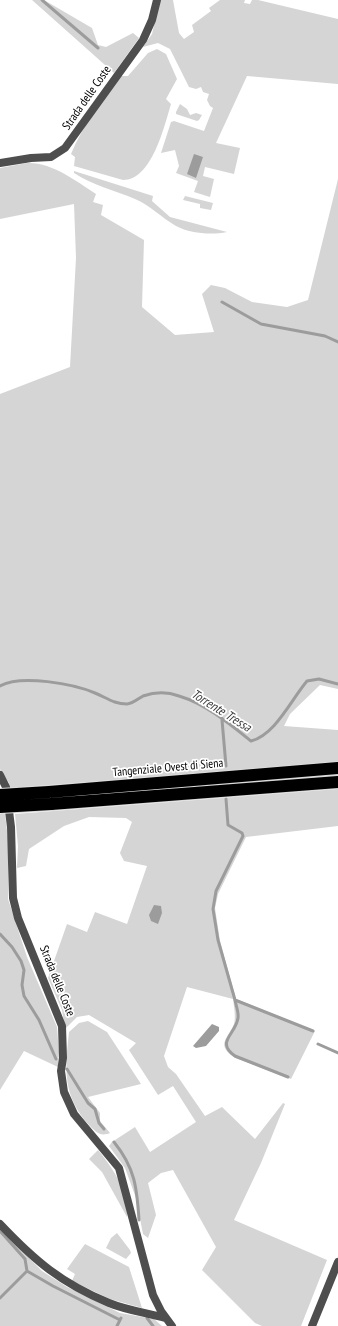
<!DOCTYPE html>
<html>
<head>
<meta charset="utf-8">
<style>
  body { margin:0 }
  canvas { display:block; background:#fff }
</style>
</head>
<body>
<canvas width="338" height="1326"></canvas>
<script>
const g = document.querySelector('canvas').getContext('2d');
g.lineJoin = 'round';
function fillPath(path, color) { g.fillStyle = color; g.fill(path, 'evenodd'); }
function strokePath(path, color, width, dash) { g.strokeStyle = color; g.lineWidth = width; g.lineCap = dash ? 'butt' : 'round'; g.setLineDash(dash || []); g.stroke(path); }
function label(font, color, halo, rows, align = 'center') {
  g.font = font + ' "PT Sans Narrow",sans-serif'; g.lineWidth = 3.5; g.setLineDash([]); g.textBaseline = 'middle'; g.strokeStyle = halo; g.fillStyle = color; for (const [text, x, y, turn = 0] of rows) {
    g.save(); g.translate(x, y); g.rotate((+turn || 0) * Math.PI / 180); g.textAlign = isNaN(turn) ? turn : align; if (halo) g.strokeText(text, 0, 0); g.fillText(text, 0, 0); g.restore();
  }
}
fillPath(new Path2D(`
  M32 0H44L92 28 98 45 106 47 133 33 139 38 114 73Z
  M160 0H173L179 33 184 39 194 32 192 25 211 11 209 8 220 0H245L244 3 250 4 252 0H258L338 19V84L247 76 216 143 240 148 234 174 205 167 203 176 214 179 210 197 194 192 198 181 176 173 179 166 175 150 161 153 171 122 174 121 204 131 213 108 210 106 207 100 209 94 203 92 201 87 196 89 189 87 170 49 158 43 143 47 152 34Z
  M157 49 166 54 177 79 166 99 171 104C164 127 152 180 123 180L74 166 75 157 71 154C82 126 103 101 121 76H128L148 53Z
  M180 104 187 109 190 115 196 113 202 115 199 120 197 121 176 114V112Z
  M27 163C52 162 76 181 96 194L93 202 103 205 101 215 144 240 142 307 175 335 214 332 202 294 211 285 225 288 252 302 287 307 308 300 338 179V689L320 685 290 714 284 726 338 730V763L10 788 9 783 0 769V394L70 367 76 258 74 204 0 219V168Z
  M74 171 153 196 152 201 170 217 227 232C212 235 191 234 176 226 162 218 151 206 135 199 114 190 94 186 74 173Z
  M185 196 213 203 211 210 200 208V204L183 200Z
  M338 789V826L246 837 218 894 215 908 220 941 236 999 315 1031 291 1079 235 1058C215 1044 228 1039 234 1024 236 1018 234 1006 233 999L187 987 164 1056 168 1067 176 1074 205 1116 222 1107 255 1139 283 1103 285 1104 261 1163 234 1220 327 1260 301 1326H262L255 1323 202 1270 216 1247 173 1170 161 1173 148 1183 156 1215 148 1238 143 1234 136 1198 125 1168 109 1146 112 1142 135 1127 150 1152 196 1122 173 1086 158 1095 129 1050 136 1043 89 1015 77 1017 65 1029 62 1010 48 978 67 924 87 932 95 912 127 924 147 866 124 861 120 853 132 822 126 818 89 817 64 826 29 849 26 866 17 868 18 846 15 814Z
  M0 814H5L8 839V899L27 957 57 1027 59 1052 58 1067 24 1051 0 1090Z
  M88 1021 107 1032 141 1084 88 1097 100 1113V1121L110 1133C100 1137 96 1132 89 1125 62 1095 65 1069 69 1032L79 1023Z
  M98 1150C112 1167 130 1193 127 1217L102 1172 89 1159Z
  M0 1229 42 1271 67 1287 120 1313 154 1319 162 1326H0Z
  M117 1233 130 1250 131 1253 126 1259 106 1248 111 1238Z
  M85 1244 129 1267 142 1308 110 1299 72 1281 75 1274 67 1269Z`), '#d5d5d5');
fillPath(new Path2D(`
  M194 154 203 157 196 178 187 174Z
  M154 905 161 906 162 913 158 924 151 921 149 915Z
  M212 1024 219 1027V1031L206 1046 196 1048 193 1046Z`), '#9c9c9c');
strokePath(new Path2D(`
  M42 0 98 48
  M222 302 261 324 325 336 338 342
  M0 686C21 674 74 684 95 693 107 698 114 704 127 704 132 704 138 699 143 696 155 692 168 692 179 696 206 704 230 724 251 741 275 735 291 700 307 681L319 679 338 684
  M222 720 226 766
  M226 799 228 825 242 833 243 836 216 891 213 909 218 940 235 1000 313 1031
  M0 934 12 947 21 961 24 970 22 985 24 996 39 1020 56 1059
  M235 1000C236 1006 239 1013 238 1018 236 1034 215 1042 235 1056L288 1077
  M318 1044 338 1053
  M67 1069 88 1103 95 1109 99 1123 104 1129
  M114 1142C135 1168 137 1188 139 1220
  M0 1231 25 1259 27 1271
  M0 1298 27 1271 53 1286 120 1320
  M147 1318 153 1326
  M117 1326 121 1318`), '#9c9c9c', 3);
const highway = new Path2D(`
  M49 792 338 768
  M51 804 338 782`);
strokePath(highway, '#dbdbdb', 14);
strokePath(new Path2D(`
  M0 163 31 158 51 157 65 148 143 40 152 20 157 0
  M0 775 6 787 11 827 13 898 18 918 62 1026 63 1058 61 1071 64 1092 74 1114 119 1168 153 1295 161 1311 172 1326
  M0 1224C35 1261 61 1283 109 1303 126 1310 147 1313 165 1318
  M312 1326 338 1262`), '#4e4e4e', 8);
strokePath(highway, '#000', 12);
const highwayBridge = new Path2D(`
  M0 795 49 792
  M0 807 51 804`);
strokePath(highwayBridge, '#dbdbdb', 14, []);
strokePath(highwayBridge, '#000', 12);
label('12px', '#000', '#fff', [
  ["Strada delle Coste",87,98,-55],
  ["Tangenziale Ovest di Siena",168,768,-5],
  ["Strada delle Coste",57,981,68]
]);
label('italic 13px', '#3d3d3d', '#fff', [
  ["Torrente Tressa",221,711,32]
]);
</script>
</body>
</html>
